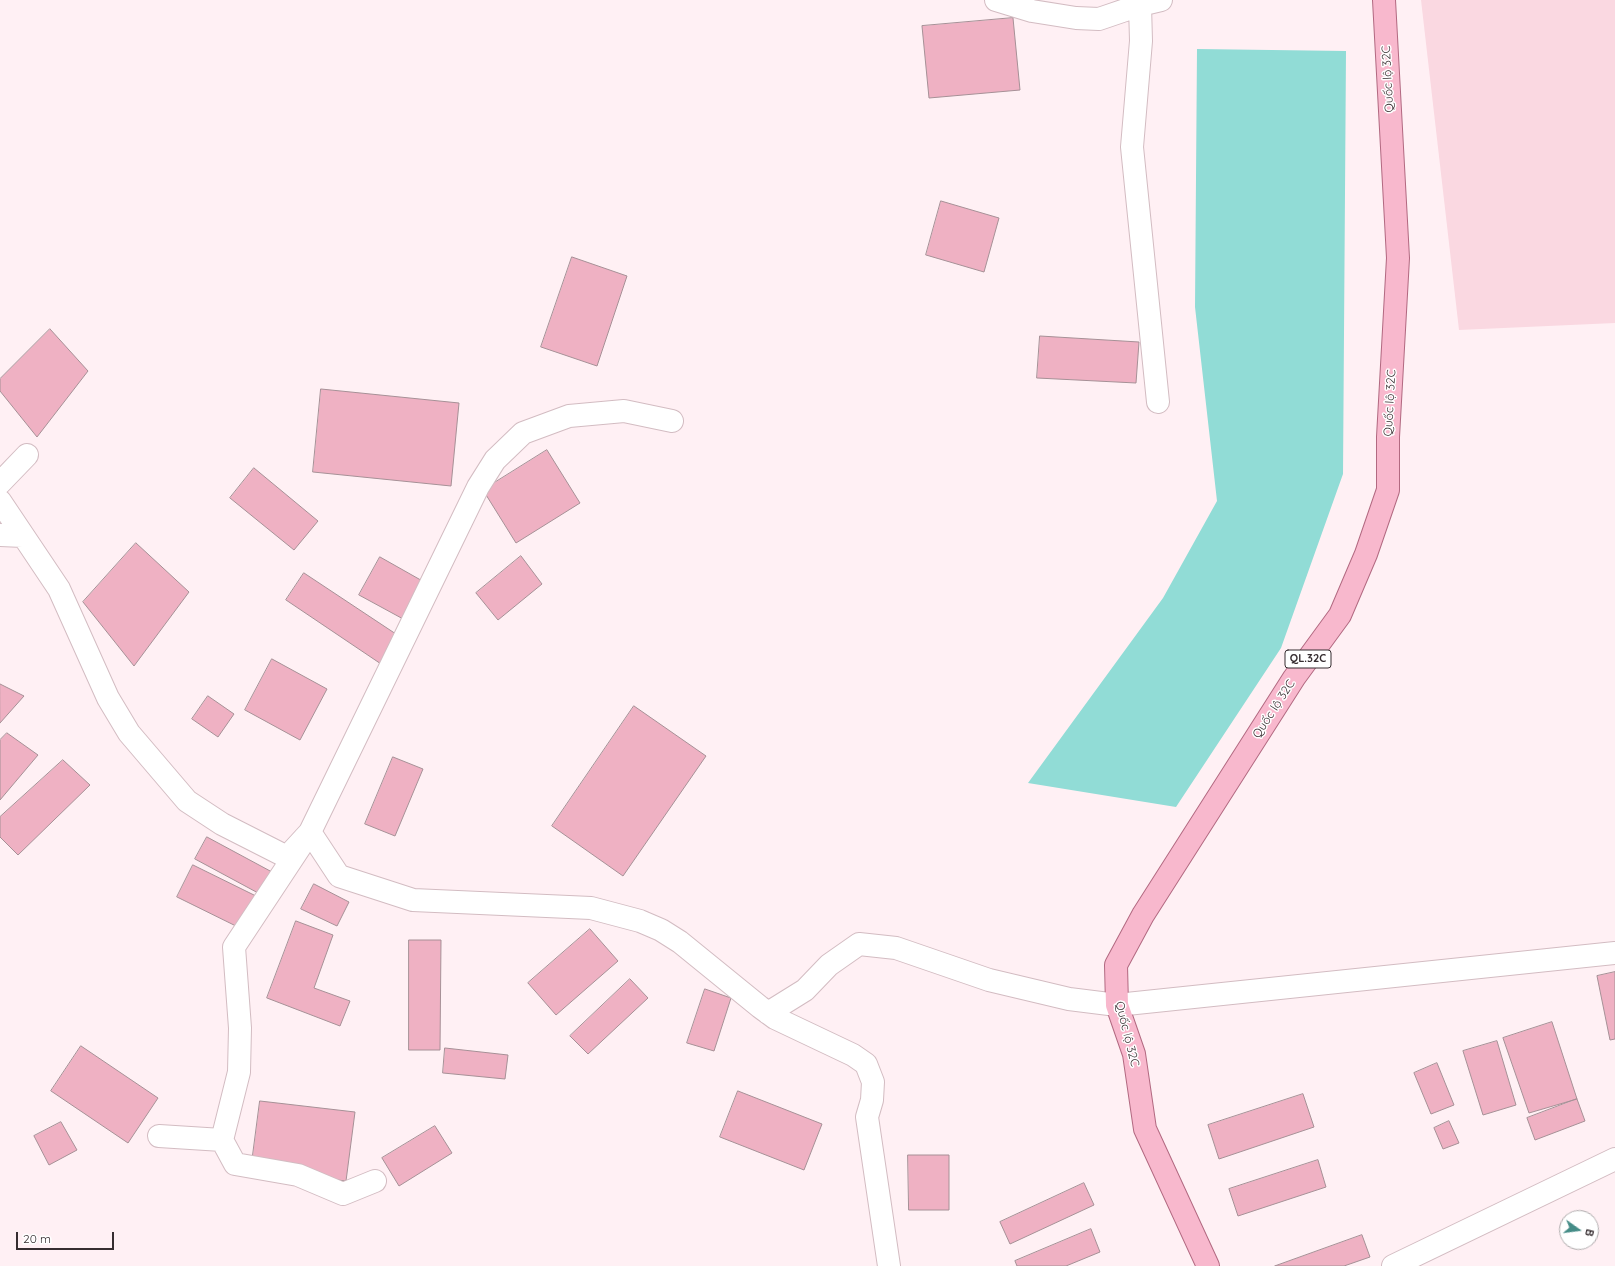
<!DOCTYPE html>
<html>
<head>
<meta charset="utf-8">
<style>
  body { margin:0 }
  #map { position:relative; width:1615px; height:1266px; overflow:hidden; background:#fff0f4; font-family:Quicksand,sans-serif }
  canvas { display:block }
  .north { position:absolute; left:1559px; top:1210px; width:40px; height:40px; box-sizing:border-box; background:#fff; border:1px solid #afabac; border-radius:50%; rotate:104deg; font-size:11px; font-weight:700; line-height:16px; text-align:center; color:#362d30 }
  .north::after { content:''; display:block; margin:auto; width:14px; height:18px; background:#458c87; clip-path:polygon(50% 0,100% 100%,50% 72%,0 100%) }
  .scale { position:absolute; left:16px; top:1232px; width:98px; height:18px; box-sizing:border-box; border:2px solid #362d30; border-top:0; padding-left:5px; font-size:12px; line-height:14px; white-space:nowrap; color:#362d30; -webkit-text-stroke:3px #fff; paint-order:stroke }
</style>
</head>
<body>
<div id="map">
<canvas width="1615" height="1266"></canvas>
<div class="north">B</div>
<div class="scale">20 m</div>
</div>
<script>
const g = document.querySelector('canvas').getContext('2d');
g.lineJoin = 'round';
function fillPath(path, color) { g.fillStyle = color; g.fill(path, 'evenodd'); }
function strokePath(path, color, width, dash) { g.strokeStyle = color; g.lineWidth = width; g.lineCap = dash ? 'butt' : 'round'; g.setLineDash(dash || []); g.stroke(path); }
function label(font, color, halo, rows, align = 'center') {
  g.font = font + ' Quicksand,sans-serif'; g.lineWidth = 3; g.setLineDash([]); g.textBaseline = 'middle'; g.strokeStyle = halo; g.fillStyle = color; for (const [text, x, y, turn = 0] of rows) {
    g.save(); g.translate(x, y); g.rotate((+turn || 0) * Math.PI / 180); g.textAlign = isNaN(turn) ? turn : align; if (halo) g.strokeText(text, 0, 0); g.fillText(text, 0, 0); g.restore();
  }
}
fillPath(new Path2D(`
  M1421 0H1615V323L1459 330Z`), '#fad8e1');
fillPath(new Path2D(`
  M1197 49 1346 51 1343 474 1281 648 1176 807 1028 783 1163 598 1217 501 1195 307Z`), '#91dcd6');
const building = new Path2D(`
  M1013 18 1020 90 929 98 922 26Z
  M941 201 999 218 984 272 926 255Z
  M572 257 627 276 597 366 541 347Z
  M50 329 88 371 37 437 0 391V379Z
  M1040 336 1139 342 1136 383 1037 378Z
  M321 389 459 403 451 486 313 472Z
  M547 450 580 503 516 543 483 490Z
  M254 468 318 521 294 550 230 498Z
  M136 543 189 592 134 666 83 602Z
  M521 556 542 584 498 620 476 593Z
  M380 557 426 583 405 620 359 595Z
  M304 573 405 640 387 668 286 600Z
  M272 659 327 689 300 740 245 710Z
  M0 684 24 696 0 723Z
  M208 696 234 714 218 737 192 719Z
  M634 706 706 756 623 876 552 826Z
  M7 733 38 755 0 800V740Z
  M393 757 423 769 395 836 365 824Z
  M63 760 90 785 18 855 0 837V817Z
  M207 837 272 872 260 894 195 859Z
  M193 865 258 897 242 929 177 897Z
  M314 884 349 902 337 926 301 909Z
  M296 921 333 935 314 988 350 1001 340 1026 267 998Z
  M590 929 618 961 556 1015 528 983Z
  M409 940H441L440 1050H409Z
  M1615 972V1039L1610 1040 1597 976Z
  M630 979 648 998 588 1054 570 1036Z
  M705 989 731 998 714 1051 687 1043Z
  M1552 1022 1577 1099 1529 1113 1503 1038Z
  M1497 1041 1516 1105 1483 1115 1463 1051Z
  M81 1046 158 1098 128 1143 51 1091Z
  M445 1048 508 1055 505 1079 443 1073Z
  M1437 1063 1454 1105 1431 1114 1414 1073Z
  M738 1091 822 1124 804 1170 720 1137Z
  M1303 1094 1314 1127 1219 1159 1208 1125Z
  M1577 1099 1585 1121 1535 1140 1527 1118Z
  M260 1101 355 1112 346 1181 251 1170Z
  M1449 1121 1459 1143 1443 1149 1434 1128Z
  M61 1122 77 1150 49 1165 34 1136Z
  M435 1126 452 1153 399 1186 382 1158Z
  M908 1155H949V1210H909Z
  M1318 1160 1326 1187 1238 1216 1229 1189Z
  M1084 1183 1094 1205 1010 1244 1000 1222Z
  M1091 1229 1100 1252 1066 1266H1017L1015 1261Z
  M1362 1235 1370 1257 1344 1266H1275Z`);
fillPath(building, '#efb1c3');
strokePath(building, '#a69096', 1);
const minor = new Path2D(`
  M996 0 1032 11 1076 18 1099 19 1140 5
  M1158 402 1132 147 1141 41 1140 5 1161 0
  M0 483 27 455
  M0 501 59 589 108 698 129 733 187 801 222 824 287 857 310 832 339 876 413 900 591 908 640 921 661 930 680 942 760 1007 775 1018 853 1055 866 1064 873 1082 872 1100 867 1117 889 1266
  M0 535 23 536
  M768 1013 805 990 829 965 859 944 896 948 989 980 1069 999 1117 1005 1615 953
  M159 1136 222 1140
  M375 1181 343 1194 298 1175 235 1164 222 1140 239 1072 240 1028 234 947 310 832 478 487 495 460 523 433 569 416 624 411 672 421
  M1393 1266 1615 1159`);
const major = new Path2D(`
  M1208 1266 1145 1129 1134 1054 1117 1005 1116 965 1143 915 1294 678 1340 615 1366 554 1388 490V437L1398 258 1384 0`);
strokePath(minor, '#d3bcc2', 24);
strokePath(major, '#b26981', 24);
strokePath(minor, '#fff', 22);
strokePath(major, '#f8b8cd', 22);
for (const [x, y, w] of [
  [1308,659,46]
]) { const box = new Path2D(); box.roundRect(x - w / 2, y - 9, w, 18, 3); g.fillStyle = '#fff'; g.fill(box); strokePath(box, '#362d30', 1); }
label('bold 11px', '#362d30', null, [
  ["QL.32C",1308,659]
]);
label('12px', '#362d30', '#fff', [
  ["Quốc lộ 32C",1388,79,-93],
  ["Quốc lộ 32C",1390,403,-87],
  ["Quốc lộ 32C",1274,709,-57],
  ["Quốc lộ 32C",1127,1034,76]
]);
</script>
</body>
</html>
